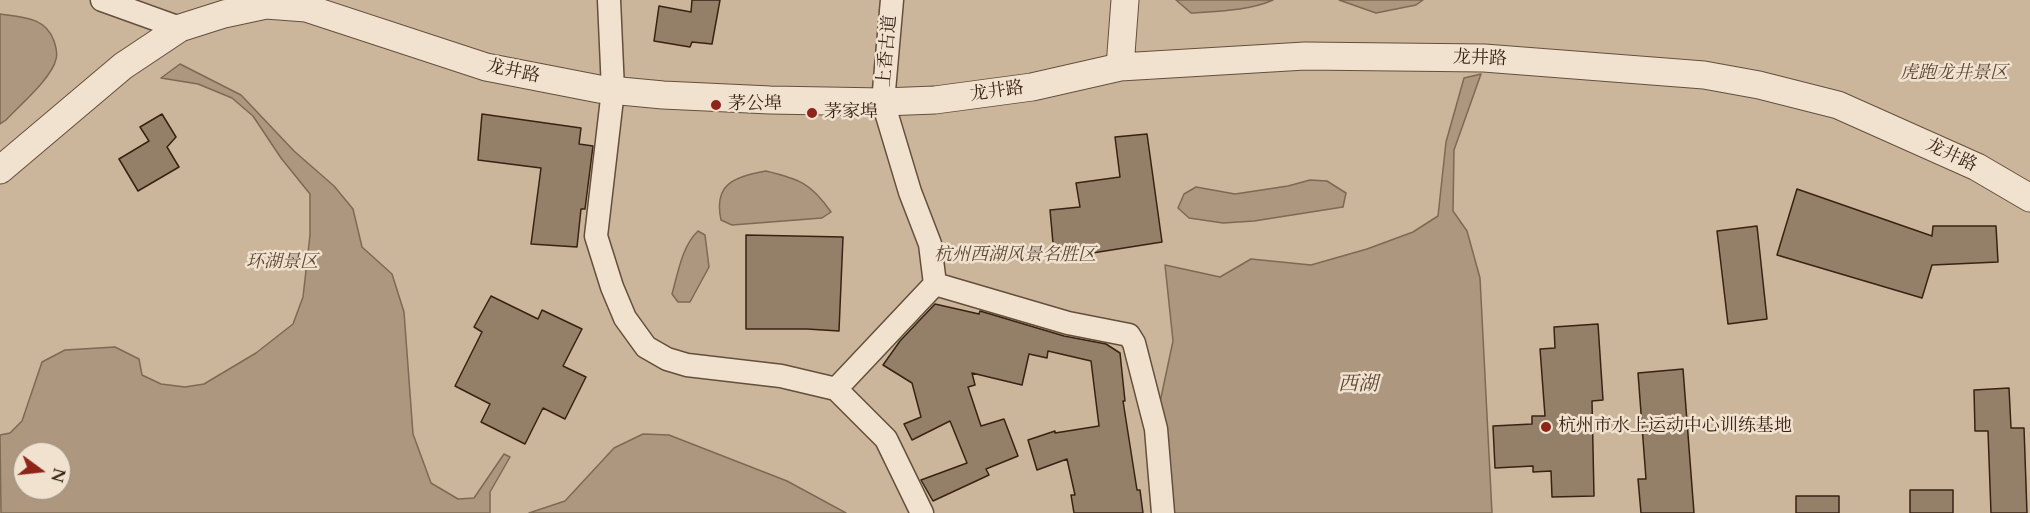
<!DOCTYPE html>
<html>
<head>
<meta charset="utf-8">
<style>
  body { margin:0 }
  #map { position:relative; width:2030px; height:513px; overflow:hidden; background:#e9d3b7; font-family:Cardo,serif }
  canvas { display:block }
  .north { position:absolute; left:12px; top:441px; width:60px; height:60px; box-sizing:border-box; background:#f1e2d0; border:2px solid #a79684; border-radius:50%; rotate:105deg; font-size:16px; font-weight:700; line-height:24px; text-align:center; color:#382313 }
  .north::after { content:''; display:block; margin:auto; width:21px; height:27px; background:#8f2418; clip-path:polygon(50% 0,100% 100%,50% 72%,0 100%) }
</style>
</head>
<body>
<div id="map">
<canvas width="2030" height="513"></canvas>
<div class="north">N</div>
</div>
<script>
const g = document.querySelector('canvas').getContext('2d');
g.lineJoin = 'round';
function fillPath(path, color) { g.fillStyle = color; g.fill(path, 'evenodd'); }
function strokePath(path, color, width, dash) { g.strokeStyle = color; g.lineWidth = width; g.lineCap = dash ? 'butt' : 'round'; g.setLineDash(dash || []); g.stroke(path); }
function label(font, color, halo, rows, align = 'center') {
  g.font = font + ' Cardo,"Noto Serif SC",serif'; g.lineWidth = 5; g.setLineDash([]); g.textBaseline = 'middle'; g.strokeStyle = halo; g.fillStyle = color; for (const [text, x, y, turn = 0] of rows) {
    g.save(); g.translate(x, y); g.rotate((+turn || 0) * Math.PI / 180); g.textAlign = isNaN(turn) ? turn : align; if (halo) g.strokeText(text, 0, 0); g.fillText(text, 0, 0); g.restore();
  }
}
fillPath(new Path2D(`
  M0 0H2030V513H0ZM24 453H60V489H24Z`), '#cbb59b');
const water = new Path2D(`
  M1176 0H1273C1248 11 1218 11 1191 13Z
  M1339 0H1423L1416 5 1376 13Z
  M0 14C22 17 46 17 54 41 56 47 58 53 56 59 52 78 20 105 6 120L0 124Z
  M180 64 241 95 294 151 334 186 353 209 362 247 392 274 404 312 413 434 431 483 458 499 474 498 504 454 510 457 490 492V513H1L0 435 10 433 22 421 42 362 65 350 115 347 139 359 142 375 161 384 185 387 204 384 256 353 293 324 303 297 310 235V194L281 158 253 116 232 98 198 84 161 78ZM24 453H60V489H24Z
  M1481 74 1454 150 1453 211 1467 231 1480 278 1492 513H1170L1159 407 1173 341 1165 265 1220 277 1251 259 1311 265 1367 249 1413 232 1438 216 1446 142 1464 78Z
  M766 171C799 179 811 183 831 212L822 218 732 225 721 220C713 183 735 177 766 171Z
  M1310 180 1327 181 1346 193 1343 207 1254 221 1223 223 1189 218 1178 208 1184 194 1196 187 1235 194 1288 186Z
  M698 231 705 235 709 267 690 302H678L672 294C678 273 682 246 698 231Z
  M643 434 669 435 787 481 846 513H529L565 501 614 448Z`);
fillPath(water, '#ad977f');
strokePath(water, '#7e6954', 1.5);
const building = new Path2D(`
  M692 0H720L712 44 692 42 690 47 654 41 659 6 691 12Z
  M162 114 176 137 167 147 179 167 138 191 119 159 149 141 140 127Z
  M482 114 581 128 579 144 593 146 585 209H581L577 247 531 244 541 168 478 160Z
  M1147 134 1162 242 1086 254V252L1054 254 1050 210 1080 207 1076 183 1120 177 1115 137Z
  M1797 189 1932 236 1933 226H1996L1998 262 1932 265 1922 298 1777 255Z
  M1757 226 1767 319 1728 324 1717 231Z
  M746 235 843 237 839 331 807 329H746Z
  M491 296 538 319 542 310 582 329 563 366 586 377 565 419 543 408 525 444 481 422 490 404 455 386 482 332 474 327Z
  M935 304 979 314 980 311 1064 336 1106 344 1120 353 1125 401H1123L1137 490H1140L1143 513H1074L1071 495H1075L1067 459 1037 470 1028 440 1055 431V433L1099 426 1091 361 1048 351 1047 358 1029 354 1022 385 972 373 975 385 968 387 981 426 1004 419 1018 456 986 469 989 475 933 501 921 480 967 463 950 421 912 440 904 424 921 417 912 383 883 365 900 341Z
  M1598 324 1603 400 1592 401 1594 496 1552 497 1551 471 1533 472V466L1495 468 1493 426 1532 424V416H1545L1540 349 1555 348 1554 327Z
  M1683 369 1694 513H1641L1638 479H1646L1638 373Z
  M2009 388 2011 428H2024L2027 513H1991L1988 431H1975L1974 390Z
  M1910 490H1953V513H1910Z
  M1796 496H1839V513H1796Z`);
fillPath(building, '#947f68');
strokePath(building, '#382313', 1.5);
const minor = new Path2D(`
  M102 0 180 28
  M609 0 613 90 596 236 612 287 625 318 646 347 667 359 687 365 781 376 836 389 886 439 922 513
  M935 284 1068 323 1129 335 1134 343 1156 429 1163 513
  M836 389 935 284 930 244 910 192 883 102 892 0`);
const tertiary = new Path2D(`
  M1120 67 1125 0
  M0 170 123 66 180 28 224 14 266 5 306 8 486 67 599 89 663 95 770 100 883 102 935 100 1032 87 1120 67 1305 56 1484 58 1704 75 1759 85 1838 105 1977 167 2030 198`);
strokePath(minor, '#644f3c', 25);
strokePath(tertiary, '#644f3c', 29);
strokePath(minor, '#f1e2d0', 22);
strokePath(tertiary, '#f1e2d0', 27);
for (const [x, y, r, color] of [
  [716,105,6,"#8f2418"],
  [812,113,6,"#8f2418"],
  [1546,427,6,"#8f2418"]
]) { const dot = new Path2D(); dot.arc(x, y, r, 0, 2 * Math.PI); g.fillStyle = color; g.fill(dot); strokePath(dot, '#f1e2d0', 2); }
label('18px', '#382313', '#f1e2d0', [
  ["上香古道",888,51,-85],
  ["龙井路",1480,59,2],
  ["龙井路",513,72,12],
  ["龙井路",997,92,-8],
  ["龙井路",1951,156,25]
]);
label('italic 18px', '#5d4835', '#f1e2d0', [
  ["虎跑龙井景区",1954,74],
  ["杭州西湖风景名胜区",1015,256],
  ["环湖景区",282,263]
]);
label('18px', '#382313', '#f1e2d0', [
  ["茅公埠",728,105],
  ["茅家埠",824,113],
  ["杭州市水上运动中心训练基地",1558,427]
], 'left');
label('italic 20px', '#5b4633', '#f1e2d0', [
  ["西湖",1358,385]
]);
</script>
</body>
</html>
